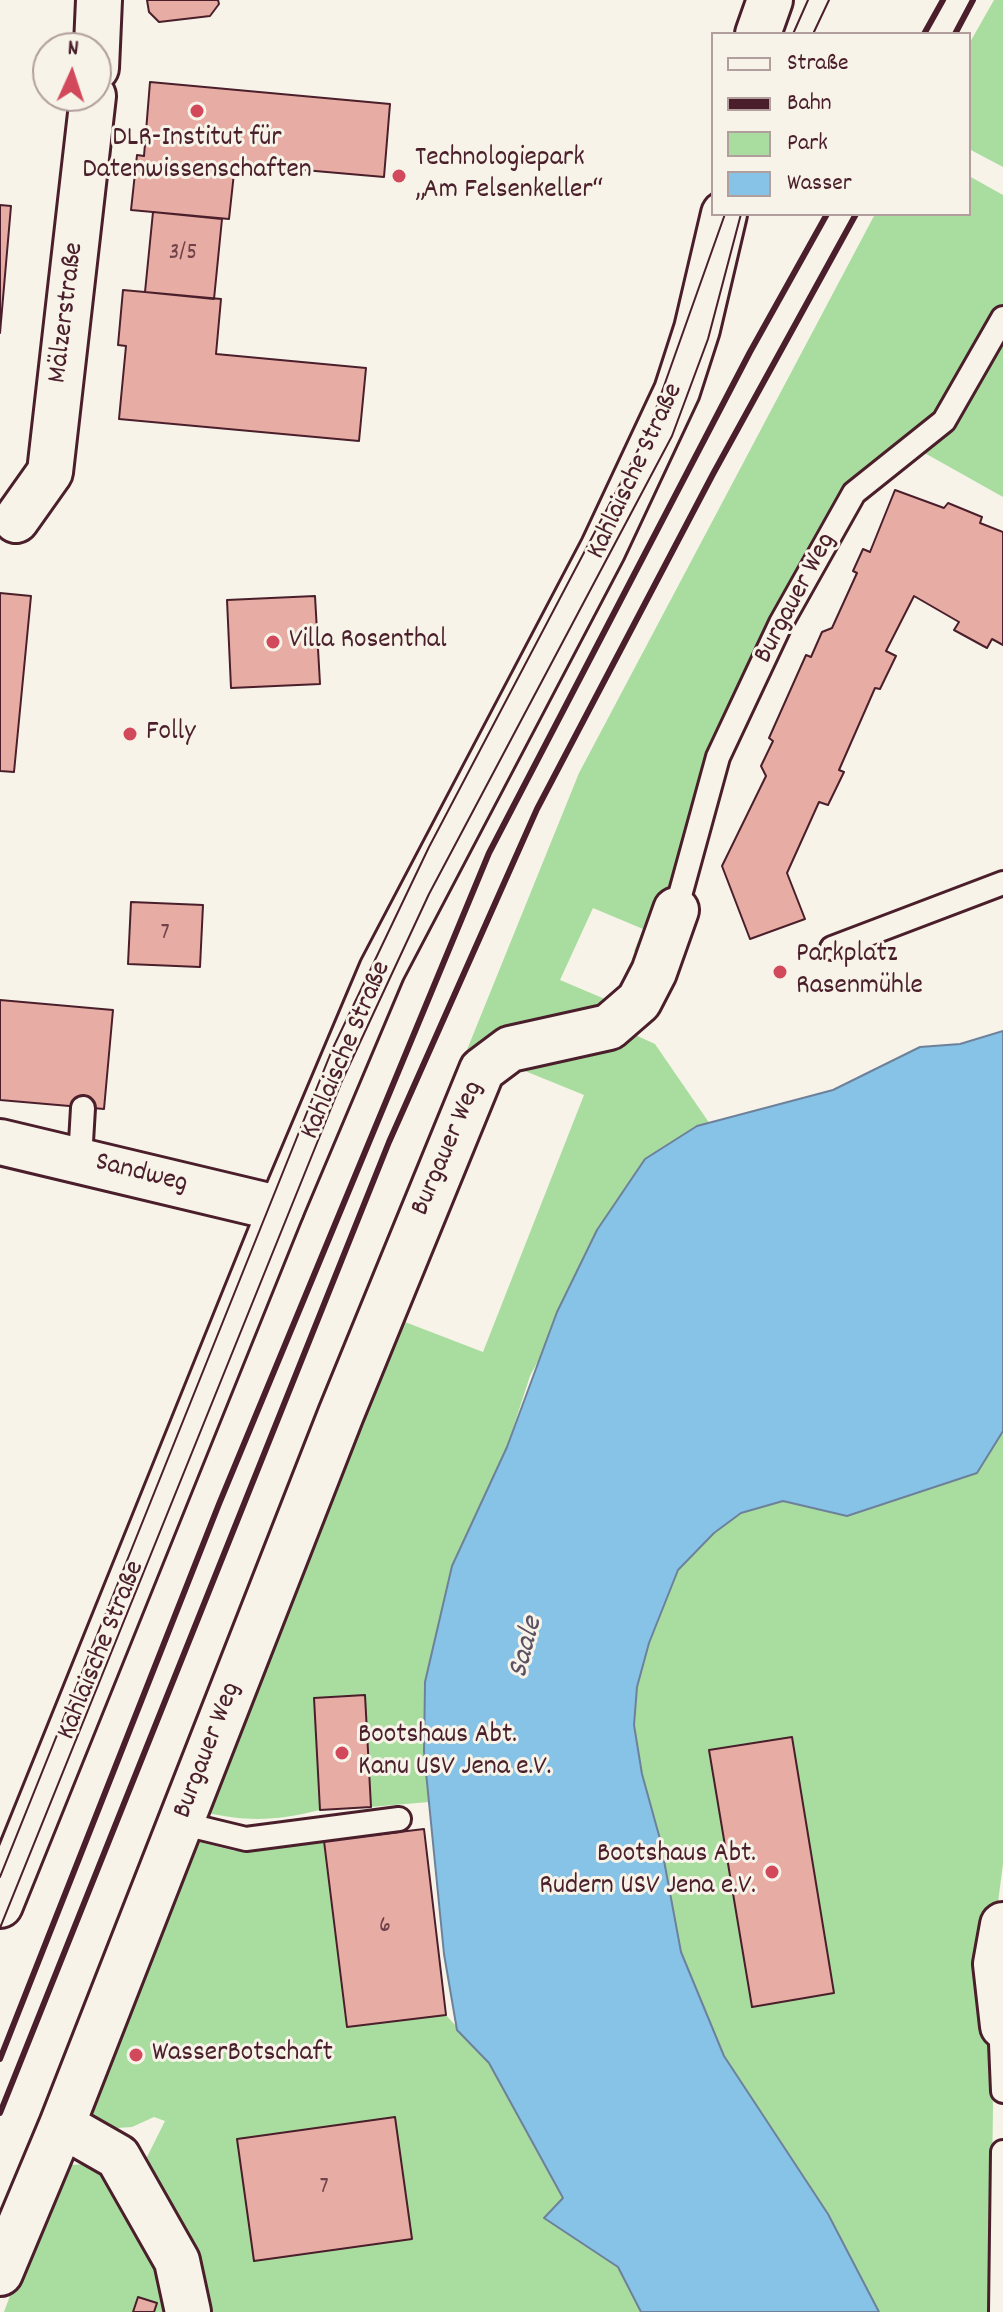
<!DOCTYPE html>
<html>
<head>
<meta charset="utf-8">
<style>
  body { margin:0 }
  #map { position:relative; width:1003px; height:2312px; overflow:hidden; background:#f7f3e8; font-family:Dekko,sans-serif }
  canvas { display:block }
  .legend { position:absolute; left:711px; top:32px; width:260px; height:184px; box-sizing:border-box; background:#f7f3e8; border:2px solid #b29e9c; margin:0; padding:10px 14px; list-style:none; font-size:24px; color:#4a1f2b }
  .legend li { display:flex; align-items:center; gap:16px; height:40px }
  .legend b { width:40px; border:2px solid #b29e9c }
  .north { position:absolute; left:32px; top:32px; width:80px; height:80px; box-sizing:border-box; background:#f7f3e8; border:2px solid #b29e9c; border-radius:50%; rotate:3deg; font-size:22px; font-weight:700; line-height:32px; text-align:center; color:#4a1f2b }
  .north::after { content:''; display:block; margin:auto; width:28px; height:36px; background:#d1495b; clip-path:polygon(50% 0,100% 100%,50% 72%,0 100%) }
</style>
</head>
<body>
<div id="map">
<canvas width="1003" height="2312"></canvas>
<ul class="legend">
<li><b style="height:10px;background:#f7f3e8"></b>Straße</li>
<li><b style="height:10px;background:#4a1f2b"></b>Bahn</li>
<li><b style="height:22px;background:#a9dd9f"></b>Park</li>
<li><b style="height:22px;background:#86c3e6"></b>Wasser</li>
</ul>
<div class="north">N</div>
</div>
<script>
const g = document.querySelector('canvas').getContext('2d');
g.lineJoin = 'round';
function fillPath(path, color) { g.fillStyle = color; g.fill(path, 'evenodd'); }
function strokePath(path, color, width, dash) { g.strokeStyle = color; g.lineWidth = width; g.lineCap = dash ? 'butt' : 'round'; g.setLineDash(dash || []); g.stroke(path); }
function label(font, color, halo, rows, align = 'center') {
  g.font = font + ' Dekko,sans-serif'; g.lineWidth = 6; g.setLineDash([]); g.textBaseline = 'middle'; g.strokeStyle = halo; g.fillStyle = color; for (const [text, x, y, turn = 0] of rows) {
    g.save(); g.translate(x, y); g.rotate((+turn || 0) * Math.PI / 180); g.textAlign = isNaN(turn) ? turn : align; if (halo) g.strokeText(text, 0, 0); g.fillText(text, 0, 0); g.restore();
  }
}
fillPath(new Path2D(`
  M994 0H1003V167L969 149V44Z
  M969 176 1003 195V497L905 442 855 480 826 515 766 625 708 752 674 882 639 953 634 951 643 929 593 908 560 980 612 1002 620 983 625 991 619 1003 458 1072 579 773 875 214H969Z
  M633 1034 655 1044 710 1124 696 1126 645 1159 530 1376 507 1447 452 1566 424 1752 429 1802 371 1807 364 1695 315 1698 320 1810C274 1821 249 1822 203 1812L392 1317 483 1352 584 1095 525 1071 533 1063Z
  M1003 1431V1864L989 1971 993 2108 990 2312H879L828 2214 724 2056 681 1952 660 1839 642 1774 634 1725 637 1687 649 1643 678 1570 714 1533 741 1513 783 1501 847 1516 977 1473Z
  M192 1840 235 1851 324 1841 347 2026 446 2015 489 2063 563 2198 545 2219 618 2267 641 2312H202L143 2165 165 2121 154 2117 132 2127 102 2129 88 2116Z
  M89 2164 104 2174 160 2272 169 2312H4L51 2184 69 2165Z`), '#a9dd9f');
const water = new Path2D(`
  M1003 1031V1431L977 1473 847 1516 783 1501 741 1513 714 1533 678 1570 649 1643 637 1687 634 1725 642 1774 660 1839 681 1952 724 2056 828 2214 879 2312H641L618 2267 544 2218 563 2198 489 2063 457 2030 444 1954 424 1752 425 1682 452 1566 507 1447 557 1312 597 1230 645 1159 697 1126 833 1090 920 1047 960 1044Z`);
fillPath(water, '#86c3e6');
strokePath(water, '#6e819b', 2);
const building = new Path2D(`
  M147 0H218L219 4 210 16 159 22 149 12Z
  M150 82 390 104 384 177 235 164 229 219 131 210 137 155 144 156Z
  M0 205 11 206 0 333Z
  M153 212 222 219 214 299 145 292Z
  M123 290 221 299 216 354 366 368 359 441 119 419 126 346 118 345Z
  M895 490 944 508 948 503 982 517 980 523 1003 532V645L992 639 987 648 954 630 959 622 914 596 886 651 896 656 880 689 875 688 839 770 844 772 828 805 819 802 787 873 805 919 750 939 722 866 766 776 761 766 773 741 769 738 806 655 811 657 822 632 832 628 857 573 853 571 863 549 870 552Z
  M0 593 31 596 14 772 0 771Z
  M315 596 320 684 231 688 227 600Z
  M131 902 203 905 200 967 128 964Z
  M0 1000 113 1010 104 1109 0 1100Z
  M365 1695 371 1807 320 1810 314 1698Z
  M792 1737 834 1993 752 2007 709 1750Z
  M424 1829 446 2015 347 2027 324 1841Z
  M395 2117 412 2239 254 2261 237 2139Z
  M138 2297 157 2303 154 2312H133Z`);
fillPath(building, '#e7ada4');
strokePath(building, '#4a1f2b', 2);
const lane = new Path2D(`
  M676 910 718 757 781 623 854 493 944 421 1003 318
  M832 948 1003 883
  M80 1159 83 1108
  M180 1823 246 1839 399 1819
  M1000 2020 1003 2091
  M1001 2312 1003 2152`);
const street = new Path2D(`
  M96 68 99 0
  M16 520 50 472 93 96
  M0 1142 281 1209
  M1003 1925 996 1964 1003 2026
  M62 2125 118 2157 177 2261 188 2312
  M0 2273 62 2125 341 1414 482 1070 510 1049 609 1027 639 1001 654 972 676 910`);
const secondary = new Path2D(`
  M758 34 770 0
  M0 1905 281 1209 382 970 603 549 677 391 697 329 724 214`);
strokePath(lane, '#4a1f2b', 28);
strokePath(street, '#4a1f2b', 50);
strokePath(secondary, '#4a1f2b', 50);
strokePath(lane, '#f7f3e8', 22);
strokePath(street, '#f7f3e8', 44);
strokePath(secondary, '#f7f3e8', 44);
strokePath(new Path2D(`
  M793 34 808 0
  M813 34 829 0
  M0 1877 332 1050 429 847 648 431 725 214
  M0 1928 342 1081 429 894 672 436 708 339 741 214`), '#4a1f2b', 2);
strokePath(new Path2D(`
  M924 34 943 0
  M955 34 973 0
  M0 2059 219 1504 489 853 750 352 827 214
  M0 2113 389 1142 537 809 713 474 856 214`), '#4a1f2b', 6);
for (const [x, y, r, color] of [
  [197,111,8,"#d1495b"],
  [399,176,8,"#d1495b"],
  [273,642,8,"#d1495b"],
  [130,734,8,"#d1495b"],
  [780,972,8,"#d1495b"],
  [342,1753,8,"#d1495b"],
  [772,1872,8,"#d1495b"],
  [136,2055,8,"#d1495b"]
]) { const dot = new Path2D(); dot.arc(x, y, r, 0, 2 * Math.PI); g.fillStyle = color; g.fill(dot); strokePath(dot, '#f7f3e8', 3); }
label('24px', '#714249', null, [
  ["3/5",183,255],
  ["7",165,935],
  ["6",385,1928],
  ["7",324,2189]
]);
label('28px', '#4a1f2b', '#f7f3e8', [
  ["DLR-Institut für",197,140,"center"],
  ["Datenwissenschaften",197,172,"center"],
  ["Technologiepark",415,160],
  ["„Am Felsenkeller“",415,192],
  ["Villa Rosenthal",289,642],
  ["Folly",146,734],
  ["Parkplatz",796,956],
  ["Rasenmühle",796,988],
  ["Bootshaus Abt.",358,1737],
  ["Kanu USV Jena e.V.",358,1769],
  ["Bootshaus Abt.",756,1856,"right"],
  ["Rudern USV Jena e.V.",756,1888,"right"],
  ["WasserBotschaft",152,2055]
], 'left');
label('28px', '#4a1f2b', '#f7f3e8', [
  ["Mälzerstraße",68,313,-83],
  ["Kahlaische Straße",637,472,-65],
  ["Burgauer Weg",797,599,-62],
  ["Kahlaische Straße",348,1051,-67],
  ["Burgauer Weg",449,1149,-67],
  ["Sandweg",141,1175,14],
  ["Kahlaische Straße",103,1651,-68],
  ["Burgauer Weg",209,1751,-69]
]);
label('italic 30px', '#5c5063', '#f7f3e8', [
  ["Saale",528,1648,-75]
]);
</script>
</body>
</html>
